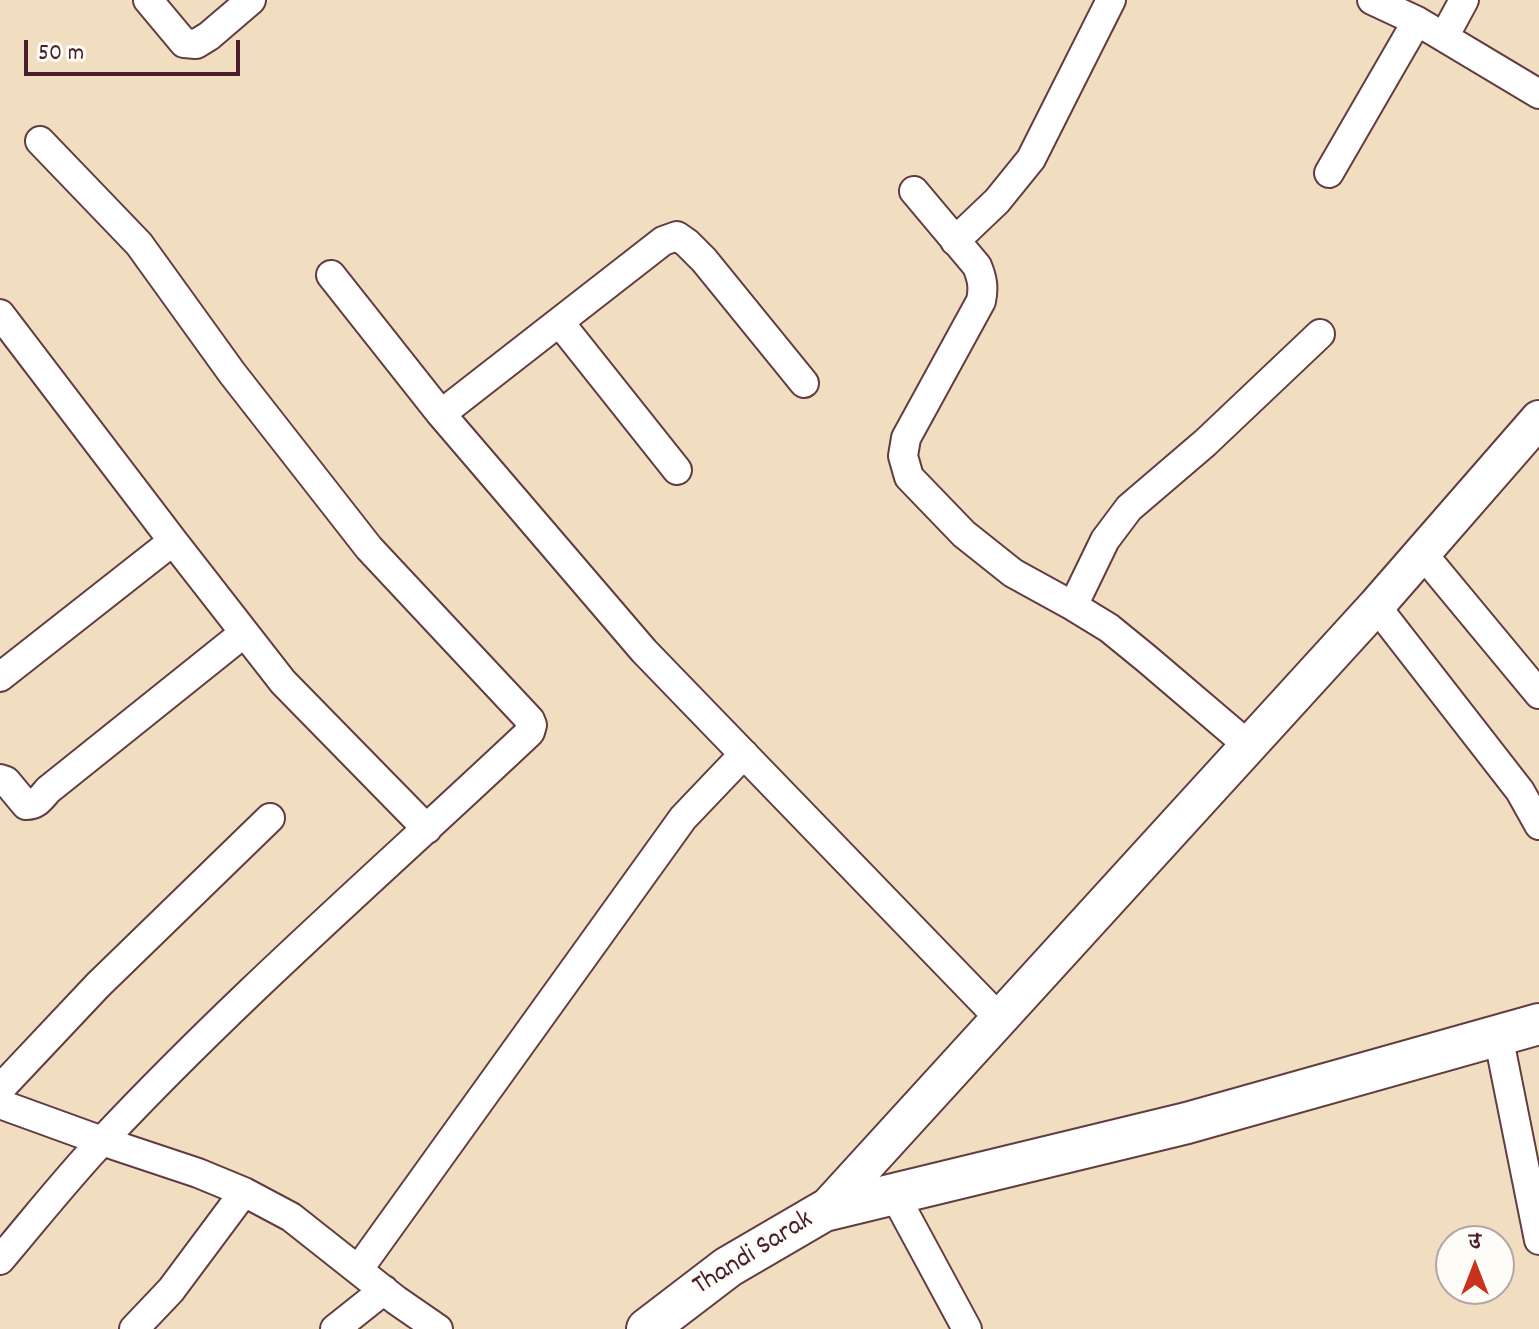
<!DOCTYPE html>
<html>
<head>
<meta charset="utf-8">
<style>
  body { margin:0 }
  #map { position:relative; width:1539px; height:1329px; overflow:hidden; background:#f1dec0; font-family:Dekko,"Playpen Sans Deva",sans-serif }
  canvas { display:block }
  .north { position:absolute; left:1435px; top:1225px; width:80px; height:80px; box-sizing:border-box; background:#fdfcf7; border:2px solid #b5a4a5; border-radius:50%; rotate:0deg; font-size:22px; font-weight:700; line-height:32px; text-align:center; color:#4a1f2b }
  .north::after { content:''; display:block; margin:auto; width:28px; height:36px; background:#c8321e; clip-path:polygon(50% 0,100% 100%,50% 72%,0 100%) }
  .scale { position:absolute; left:24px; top:40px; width:216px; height:36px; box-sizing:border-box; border:4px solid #4a1f2b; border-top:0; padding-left:10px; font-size:24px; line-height:28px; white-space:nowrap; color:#4a1f2b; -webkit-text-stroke:6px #fdfcf7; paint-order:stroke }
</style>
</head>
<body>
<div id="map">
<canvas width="1539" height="1329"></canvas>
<div class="north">उ</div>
<div class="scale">50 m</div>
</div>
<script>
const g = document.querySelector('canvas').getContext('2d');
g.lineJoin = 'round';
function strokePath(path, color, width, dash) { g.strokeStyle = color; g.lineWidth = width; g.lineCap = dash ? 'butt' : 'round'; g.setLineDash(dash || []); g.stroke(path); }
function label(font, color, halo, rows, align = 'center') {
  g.font = font + ' Dekko,sans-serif'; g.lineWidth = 7; g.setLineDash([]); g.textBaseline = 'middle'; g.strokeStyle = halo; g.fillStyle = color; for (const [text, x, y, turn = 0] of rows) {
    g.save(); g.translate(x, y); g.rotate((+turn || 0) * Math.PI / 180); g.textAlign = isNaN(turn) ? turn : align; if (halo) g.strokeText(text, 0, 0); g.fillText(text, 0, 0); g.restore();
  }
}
const minor = new Path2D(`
  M148 0 184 43 196 44 209 36 251 0
  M1372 0 1417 21 1539 94
  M1444 37 1464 0
  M1329 173 1417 21
  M914 191 977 266C982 278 984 287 981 301L906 438 903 456 909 477 964 534 1013 573 1073 606 1109 628 1147 659 1249 746
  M955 241 997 201 1031 159 1111 0
  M331 275 441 414 644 651 1000 1019
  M0 314 173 541 283 682 427 829
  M560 323 677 470
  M441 414 663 241 677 236 687 243 704 260 804 383
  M1422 553 1539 694
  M1073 606 1105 540 1129 508 1205 443 1320 334
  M1376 606 1520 791 1539 825
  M0 677 173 541
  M0 779 6 781 26 805C37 805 41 798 48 790L244 633
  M1498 1035 1539 1240
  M0 1089 98 985 270 818
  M0 1104 102 1141 198 1173 244 1192 291 1217 396 1300 438 1329
  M894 1194 967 1329
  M0 1260C34 1220 67 1178 103 1140 238 996 387 867 530 732L532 725 530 720 369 548 232 373 139 244 40 141
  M358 1270 683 818 744 754
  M134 1329 171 1290 244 1192
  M335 1329 384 1290`);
const tertiary = new Path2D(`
  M824 1211 1376 606 1539 419`);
const secondary = new Path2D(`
  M647 1329 728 1267 824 1211 1187 1123 1539 1024`);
strokePath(minor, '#633c41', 32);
strokePath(tertiary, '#633c41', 40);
strokePath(secondary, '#633c41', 44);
strokePath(minor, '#fff', 28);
strokePath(tertiary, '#fff', 36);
strokePath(secondary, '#fff', 40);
label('28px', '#4a1f2b', '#fdfcf7', [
  ["Thandi Sarak",754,1255,-32]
]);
</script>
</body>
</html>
